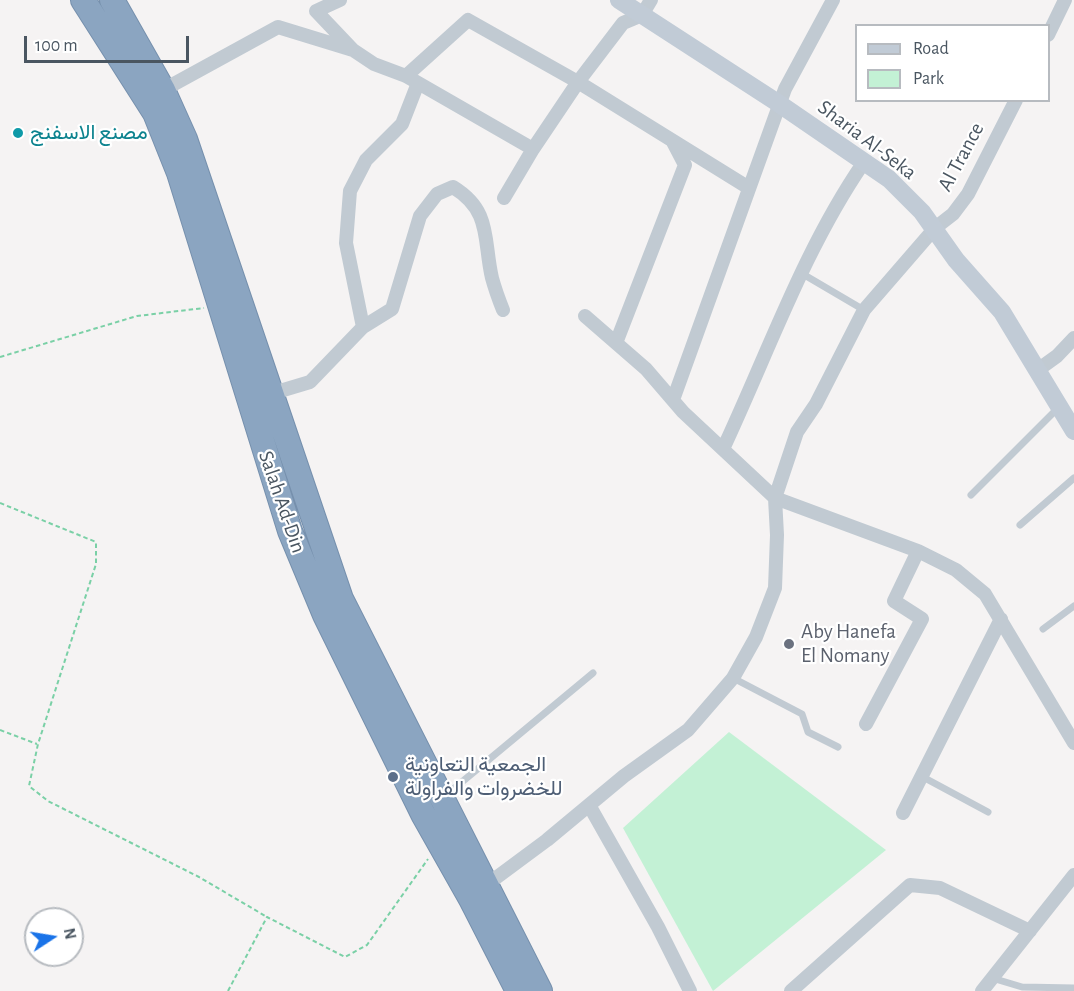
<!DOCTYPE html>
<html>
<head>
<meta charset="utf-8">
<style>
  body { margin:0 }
  #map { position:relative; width:1074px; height:991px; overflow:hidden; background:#f5f3f3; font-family:"Alegreya Sans",sans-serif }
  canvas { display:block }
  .legend { position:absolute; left:855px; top:24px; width:195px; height:78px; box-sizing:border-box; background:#fff; border:2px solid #b7bbc0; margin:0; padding:8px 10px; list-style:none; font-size:18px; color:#4a5661 }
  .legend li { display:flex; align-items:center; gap:12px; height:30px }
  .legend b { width:30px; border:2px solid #b7bbc0 }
  .north { position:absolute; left:24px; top:907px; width:60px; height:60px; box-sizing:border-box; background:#fff; border:2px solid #b7bbc0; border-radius:50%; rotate:78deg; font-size:16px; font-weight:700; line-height:24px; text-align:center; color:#4a5661 }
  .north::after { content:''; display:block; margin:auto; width:21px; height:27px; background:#1a73e8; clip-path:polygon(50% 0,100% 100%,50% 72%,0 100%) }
  .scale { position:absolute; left:24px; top:36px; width:165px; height:27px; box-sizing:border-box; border:3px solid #4a5661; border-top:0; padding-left:8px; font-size:18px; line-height:21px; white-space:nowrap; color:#4a5661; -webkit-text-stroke:4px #fff; paint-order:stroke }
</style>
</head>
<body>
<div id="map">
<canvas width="1074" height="991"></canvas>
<ul class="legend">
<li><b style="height:8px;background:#c1cbd6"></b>Road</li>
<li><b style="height:16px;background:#c3f1d5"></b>Park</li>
</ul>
<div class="north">N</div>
<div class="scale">100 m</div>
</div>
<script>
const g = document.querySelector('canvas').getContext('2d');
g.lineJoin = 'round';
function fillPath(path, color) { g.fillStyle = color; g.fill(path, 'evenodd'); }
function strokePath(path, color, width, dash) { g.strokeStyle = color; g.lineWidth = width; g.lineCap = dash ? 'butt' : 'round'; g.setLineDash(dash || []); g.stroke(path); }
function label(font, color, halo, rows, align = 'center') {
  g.font = font + ' "Alegreya Sans",Vazirmatn,sans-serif'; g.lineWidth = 4.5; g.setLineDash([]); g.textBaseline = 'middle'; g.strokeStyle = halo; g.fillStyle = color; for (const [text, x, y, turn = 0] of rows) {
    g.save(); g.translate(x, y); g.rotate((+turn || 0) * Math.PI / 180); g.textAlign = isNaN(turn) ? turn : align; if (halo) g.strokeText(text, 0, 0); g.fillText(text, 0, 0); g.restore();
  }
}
fillPath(new Path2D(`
  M729 732 886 850 713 991 623 828Z`), '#c3f1d5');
const highway = new Path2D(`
  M83 0 155 113 179 173 290 531 325 615 423 814 471 899 518 991
  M112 0 163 90 185 139 341 599 540 991`);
strokePath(highway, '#7690ad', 26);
strokePath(new Path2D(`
  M0 357 137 316 204 308
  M0 503 96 542V564L38 744 29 786 48 801 199 877 267 917
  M0 730 37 744
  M228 991 267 917 345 957 367 945 428 859`), '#7ad0a6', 2, [4.5, 3]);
strokePath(new Path2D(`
  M801 273 864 310
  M971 495 1058 408
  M1020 525 1074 478
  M1043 629 1074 606
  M733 678 802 714 808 732 838 747
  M921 776 988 812
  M445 796 593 673
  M992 978 1022 987 1074 988`), '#c1cad2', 7);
strokePath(new Path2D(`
  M1048 35 1065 0
  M353 50 374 64 406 76 533 149
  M406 76 468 20 578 82 749 188
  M163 90 278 27 353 50 316 11 340 0
  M504 198 533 149 578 82 623 23 642 15 651 0
  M585 316 646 369 683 412 775 498 918 551 956 570 985 594 1074 743
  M363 327 346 243 350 191 366 160 402 124 418 83
  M616 343 685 165 673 142
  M1039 369 1057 356 1074 338
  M270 394 310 382 363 327 392 309 420 216 437 194 453 187C492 211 483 239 492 278 495 289 499 300 503 310
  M673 400 785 89 833 0
  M723 449C768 353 804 249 864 162
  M866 724 922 619 894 601 918 551
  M589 805 658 927 690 991
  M903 813 1001 619
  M485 886 547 840 624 776 688 730 733 678 756 637 775 588 777 535 775 498 797 432 816 404 864 310 935 228 953 214 968 194 1016 100
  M791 991 910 885 940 888 1030 931
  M982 991 1074 875`), '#c1cad2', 14);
strokePath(new Path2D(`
  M619 0 781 105 889 179 922 212 956 260 1002 312 1074 431`), '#c1cbd6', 18);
strokePath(highway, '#8ba5c1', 24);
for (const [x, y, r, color] of [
  [18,133,6,"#0f9aa8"],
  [789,644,6,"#6b7280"],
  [393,777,6,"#5c6f8a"]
]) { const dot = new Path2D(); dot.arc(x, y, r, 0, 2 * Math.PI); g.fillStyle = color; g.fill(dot); strokePath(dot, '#fff', 2); }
label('21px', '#0d838f', '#fff', [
  ["مصنع الاسفنج",30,133]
], 'left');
label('21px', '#4a5661', '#fff', [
  ["Sharia Al-Seka",867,140,37],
  ["Al Trance",961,157,-62],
  ["Salah Ad-Din",282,502,71]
]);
label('21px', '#5b616d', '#fff', [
  ["Aby Hanefa",801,632],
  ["El Nomany",801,656]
], 'left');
label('21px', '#4e5e75', '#fff', [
  ["الجمعية التعاونية",405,765],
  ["للخضروات والفراولة",405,789]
], 'left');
</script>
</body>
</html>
